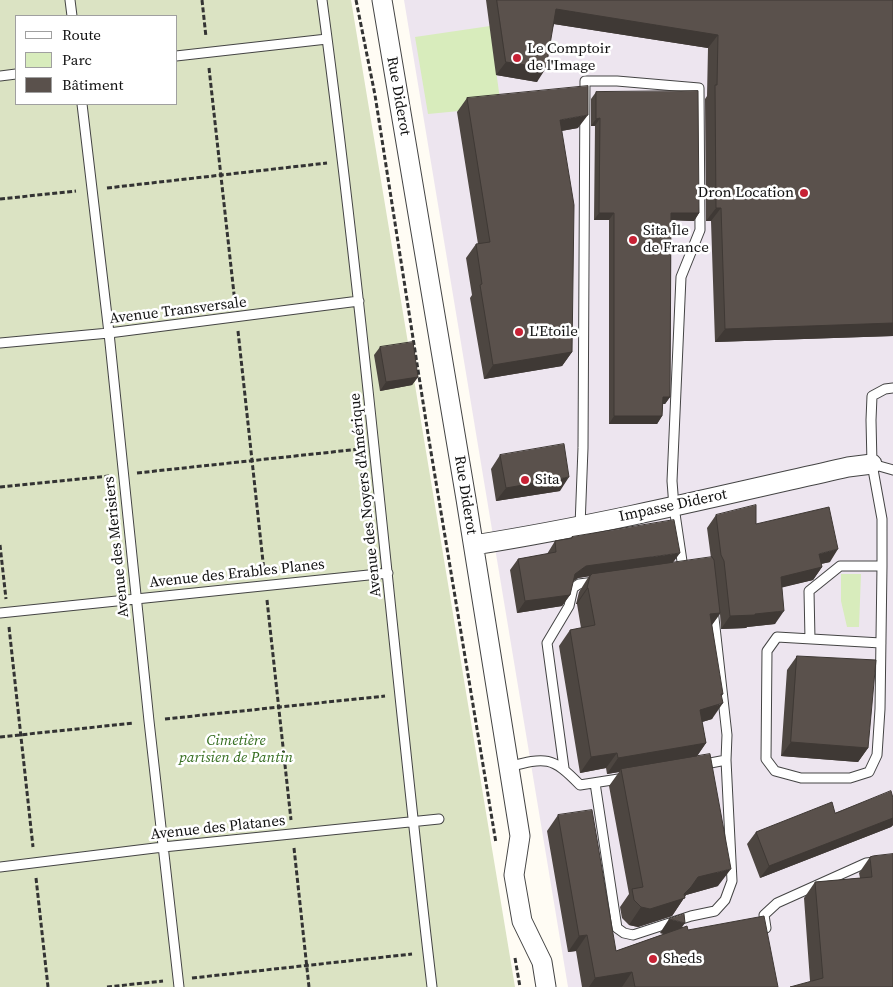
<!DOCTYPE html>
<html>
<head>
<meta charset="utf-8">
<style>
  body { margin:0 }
  #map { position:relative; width:893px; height:987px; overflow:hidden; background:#fffcf4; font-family:"Source Serif 4",serif }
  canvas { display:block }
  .legend { position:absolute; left:15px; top:15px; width:162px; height:90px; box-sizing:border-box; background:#fff; border:1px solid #a0a0a0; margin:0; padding:6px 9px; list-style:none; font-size:15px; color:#111 }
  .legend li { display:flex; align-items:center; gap:10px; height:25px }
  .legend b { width:25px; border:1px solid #a0a0a0 }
</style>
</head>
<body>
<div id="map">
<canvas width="893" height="987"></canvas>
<ul class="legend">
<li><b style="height:6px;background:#fff"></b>Route</li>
<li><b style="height:14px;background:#d8ecbc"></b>Parc</li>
<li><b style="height:14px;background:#5a514c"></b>Bâtiment</li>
</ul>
</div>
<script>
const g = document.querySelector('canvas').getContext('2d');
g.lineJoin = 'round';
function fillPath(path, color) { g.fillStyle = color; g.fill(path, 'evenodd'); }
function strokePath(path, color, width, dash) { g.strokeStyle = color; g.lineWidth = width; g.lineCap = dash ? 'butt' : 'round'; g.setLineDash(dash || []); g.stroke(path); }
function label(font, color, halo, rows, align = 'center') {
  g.font = font + ' "Source Serif 4",serif'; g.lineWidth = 5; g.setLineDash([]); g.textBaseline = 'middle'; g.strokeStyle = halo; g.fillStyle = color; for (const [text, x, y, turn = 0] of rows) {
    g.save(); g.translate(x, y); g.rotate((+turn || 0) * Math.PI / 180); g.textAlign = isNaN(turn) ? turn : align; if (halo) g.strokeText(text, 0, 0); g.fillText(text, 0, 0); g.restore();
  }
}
fillPath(new Path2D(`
  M404 0H893V987H568Z`), '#ede5ef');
fillPath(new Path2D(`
  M490 26 501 107 428 114 415 37Z
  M841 574H861L859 627H847L841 601Z`), '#d8ecbc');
fillPath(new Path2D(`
  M0 0H351L515 987H0ZM16 16H176V104H16Z`), '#dbe3c3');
const service = new Path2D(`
  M70 0 72 16
  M322 0C366 328 393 658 432 987
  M176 56 327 39
  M0 76 16 74
  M82 104 109 333 149 721 179 987
  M0 343 109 333 359 301
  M872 464 893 470
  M580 526 583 448 585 81H617L699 88 700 230 681 277 672 481 674 507 683 568
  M0 613 388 573
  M810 639 809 591 840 566H882
  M881 643 777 637 767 651 766 759 775 771 801 778H850L869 772 877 755 880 709 882 566V519L872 464 871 420 872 396 885 389 893 388
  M700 765 726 760
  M508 767C546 757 552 756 580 785L625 778
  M564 768 547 643 569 606 573 588 579 584 595 582
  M595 783 617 928 624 933 633 935 691 916 715 911 725 900 732 881 726 760 727 735 713 609
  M0 867 163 847 439 819
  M766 928 764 915 777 903 866 863 893 860`);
const minor = new Path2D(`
  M382 0 466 499 520 836 514 875 522 921 542 962 546 987
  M474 545C600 525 724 495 848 467L872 464`);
strokePath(service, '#444', 11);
strokePath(minor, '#444', 21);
strokePath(new Path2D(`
  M202 0 206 37
  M356 0 375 95 428 434 496 843
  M209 68 235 303
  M107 188 327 163
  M0 199 76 191
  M238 331 264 571
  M137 473 360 449
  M0 487 109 476
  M0 545 6 599
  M267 600 291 820
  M9 627 33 847
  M165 719 385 696
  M0 737 134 723
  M294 848 309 987
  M36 878 48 987
  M515 958 520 987
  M192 978 412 954
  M107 987 163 981`), '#333', 3, [5, 2.5]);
strokePath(service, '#fff', 9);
strokePath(minor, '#fff', 19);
fillPath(new Path2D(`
  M486 0H893V336L715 342 711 221H706L705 99 707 96 708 48 554 24 537 82 496 75Z
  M596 92 699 213 694 221 671 220 670 397 665 404H663L662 416 657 424H609V220H594L595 126H591V99Z
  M467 98 578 128 561 131 572 352 562 366 484 379 470 298 472 295 466 258 476 244H478L457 112Z
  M380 347 418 377 412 385 380 391 374 355Z
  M500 455 560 491 496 501 491 469Z
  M716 515 756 524 830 562 821 564 822 567 813 580 782 587 775 624 747 627 746 628 721 629 720 614 712 625 721 696 712 719 702 722 706 743 697 756 718 886 686 895 672 916 638 927 629 925 622 918 620 907 629 894 609 786 619 772 607 774 606 768 580 773 559 646 570 630 581 628 577 604H576L579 592 589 576 578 578 573 581 570 595 562 606 517 613 510 570 518 559 547 554 555 541 571 539 572 537 673 563 711 558 707 528Z
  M797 656 868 748 858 762 781 756 787 670Z
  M893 798V825L891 827 760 878 747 844 756 832 835 813Z
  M558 815 616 951 664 934 660 933 682 927 778 987H582L576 951 568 952 547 831Z
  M870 857 893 987 810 981 804 898 815 882 860 878 859 873Z`), '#4d4641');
fillPath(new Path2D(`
  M556 9 718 35 708 48 547 23Z
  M506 62 546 68 537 82 496 75Z
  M588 115 578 128 550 133 560 120Z
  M600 118 595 126H591L596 119Z
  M716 208H721L711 221H706Z
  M599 213H614L609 220H594Z
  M671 213H699L694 221 666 220Z
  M893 323V336L715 342 725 329Z
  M572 352 562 366 484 379 493 365Z
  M418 377 412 385 380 391 386 382Z
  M663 397H670L665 404H658Z
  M614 416H662L657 424H609Z
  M569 477 560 491 496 501 506 488Z
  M838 549 830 562 811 566 819 554Z
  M680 553 672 564 578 578 567 586 575 574 586 566Z
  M822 567 813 580 772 590 781 577Z
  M587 588H588L577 604H576Z
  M570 595 562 606 517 613 525 601Z
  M784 611 775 624 747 627 746 628 721 629 730 616Z
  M720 613 709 629 710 614Z
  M721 694H723L715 706 723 703 712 719 689 726 700 710Z
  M791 742 868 748 858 762 781 756Z
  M706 743 695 759 621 769 619 772 607 774 618 758Z
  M617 753 606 768 580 773 591 757Z
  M893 818V825L891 827 760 878 769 866Z
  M731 869 718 886 686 895 672 916 638 927 629 925 641 907 698 877Z
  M669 919 685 923 675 937 660 933Z
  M587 935 576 951 568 952 579 936Z
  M632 972 622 987H589L595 978Z`), '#3f3935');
const building = new Path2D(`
  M497 0H893V323L725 329 721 208H716L715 85H717L718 35 556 9 546 68 506 62Z
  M588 86V115L560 120 574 205 572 352 493 365 480 285 482 284 476 244 490 242 467 98Z
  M698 91 699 213H671L670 397H663L662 416H614V213H599L600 118 596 119V92Z
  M413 342 418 377 386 382 380 347Z
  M564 444 569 477 506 488 500 455Z
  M756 505V524L829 507 838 549 819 554 822 567 781 577 784 611 755 614V615L730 616 724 561 721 555 716 515Z
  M674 520 680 553 586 566 575 574 570 595 525 601 518 559 556 552 555 541 572 538V537Z
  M712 557 714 560 720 613 710 614 723 694H721L723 703 700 710 706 743 618 758 617 753 591 757 570 630 595 625 588 588H587L590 576 592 574Z
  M797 656 876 660 868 748 791 742Z
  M710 754 731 869 698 877 691 887 684 894 685 898 650 909 641 907 634 900 632 889 643 887 621 769Z
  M891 791 893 798V818L769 866 756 832 832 802 835 813Z
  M592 810 616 951 687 926 688 930 764 916 778 987H635L632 972 595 978 587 935 579 936 558 815Z
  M893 854V987H790L823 978 815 882 872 877 870 857 873 856Z
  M684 914 685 923 669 919Z`);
fillPath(building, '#5a514c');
strokePath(building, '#3f3935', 1);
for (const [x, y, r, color] of [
  [517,58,5,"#c72235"],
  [804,193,5,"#c72235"],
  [633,240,5,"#c72235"],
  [519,332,5,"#c72235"],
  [525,480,5,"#c72235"],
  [653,959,5,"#c72235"]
]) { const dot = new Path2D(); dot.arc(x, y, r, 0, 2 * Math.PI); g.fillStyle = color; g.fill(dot); strokePath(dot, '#fff', 2); }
label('15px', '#111', '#fff', [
  ["Le Comptoir",527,49],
  ["de l'Image",527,66],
  ["Dron Location",794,193,"right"],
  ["Sita Île",643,231],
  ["de France",643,248],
  ["L'Etoile",529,332],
  ["Sita",535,480],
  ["Sheds",663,959]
], 'left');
label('15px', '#111', '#fff', [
  ["Rue Diderot",398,96,80],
  ["Avenue Transversale",178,311,-7],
  ["Avenue des Noyers d'Amérique",366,495,-96],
  ["Rue Diderot",465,495,81],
  ["Impasse Diderot",673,506,-12],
  ["Avenue des Merisiers",117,547,-96],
  ["Avenue des Erables Planes",237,574,-6],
  ["Avenue des Platanes",218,828,-6]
]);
label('italic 15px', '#336c1d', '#fff', [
  ["Cimetière",236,741],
  ["parisien de Pantin",236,758]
]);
</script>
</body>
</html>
